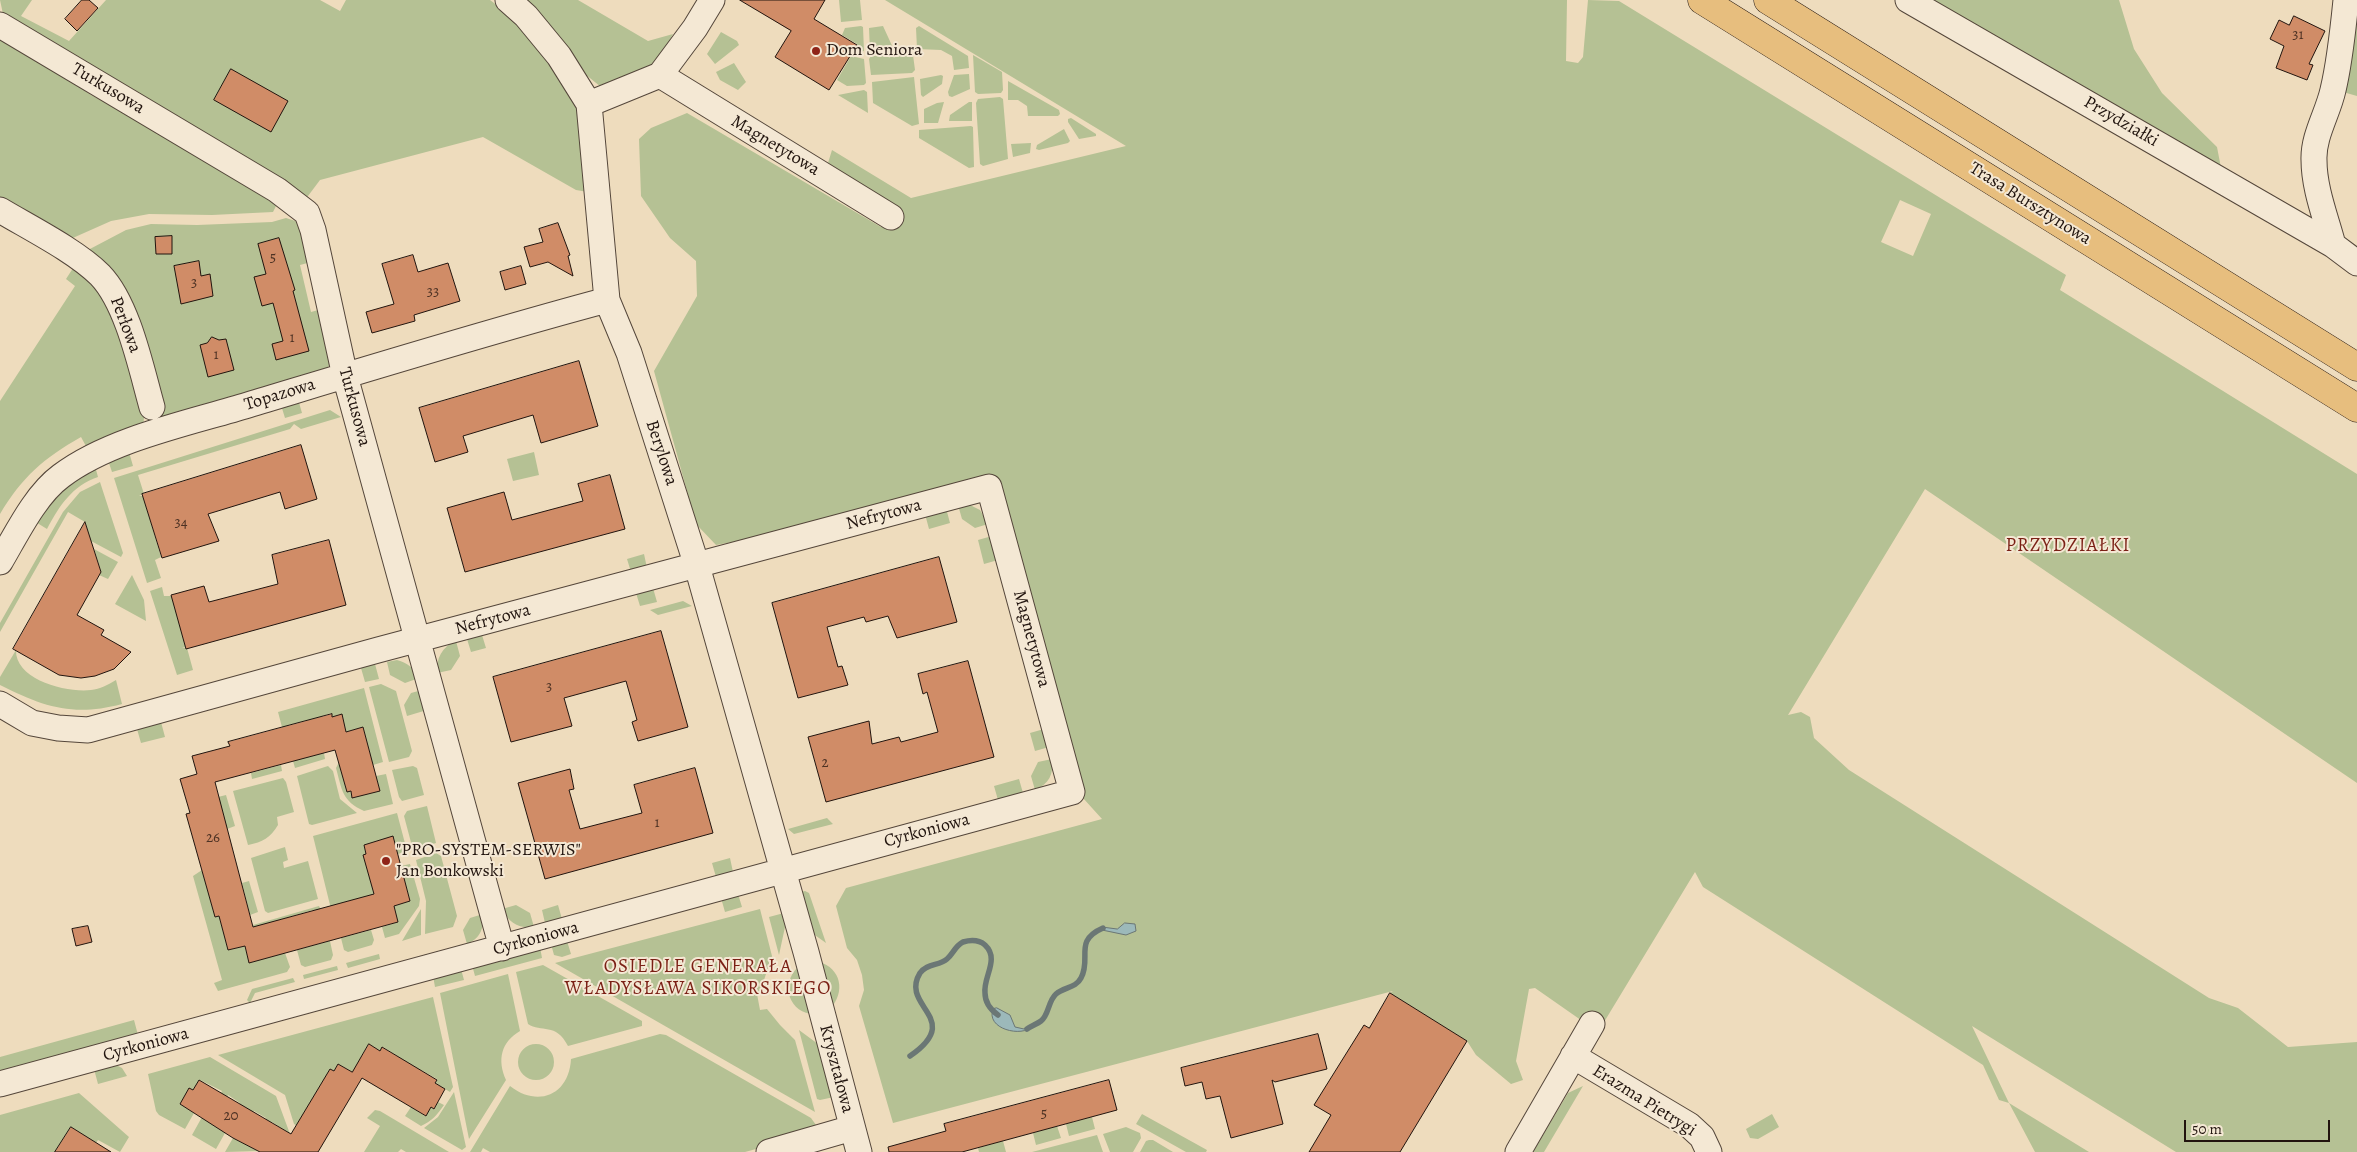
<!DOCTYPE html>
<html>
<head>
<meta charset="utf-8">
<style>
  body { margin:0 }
  #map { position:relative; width:2357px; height:1152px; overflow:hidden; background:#eedcbd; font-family:Alegreya,serif }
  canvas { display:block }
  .scale { position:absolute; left:2184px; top:1120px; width:146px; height:22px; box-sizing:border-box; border:2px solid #21140e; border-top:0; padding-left:6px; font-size:15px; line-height:18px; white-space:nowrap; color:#21140e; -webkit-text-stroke:4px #f4e8d4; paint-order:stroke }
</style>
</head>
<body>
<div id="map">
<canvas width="2357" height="1152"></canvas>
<div class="scale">50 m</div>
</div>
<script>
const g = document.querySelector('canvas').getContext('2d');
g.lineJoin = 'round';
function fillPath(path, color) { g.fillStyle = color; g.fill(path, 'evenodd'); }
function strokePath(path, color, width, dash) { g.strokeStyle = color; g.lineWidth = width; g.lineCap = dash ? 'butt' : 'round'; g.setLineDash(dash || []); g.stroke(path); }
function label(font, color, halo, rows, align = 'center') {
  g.font = font + ' Alegreya,serif'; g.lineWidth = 4; g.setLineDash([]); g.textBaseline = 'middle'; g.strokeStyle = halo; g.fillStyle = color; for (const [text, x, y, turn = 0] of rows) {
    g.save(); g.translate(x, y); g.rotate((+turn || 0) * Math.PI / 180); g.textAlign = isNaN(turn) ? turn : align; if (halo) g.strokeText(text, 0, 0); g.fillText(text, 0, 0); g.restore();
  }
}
fillPath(new Path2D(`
  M0 0H32L21 16 69 41 106 0H320L340 11 346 0H490L506 12 566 82 579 111 588 192 576 190 483 137 320 180 305 200 3 14Z
  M516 0H578L648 41 673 34 657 65 606 91 580 70Z
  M839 0H860L862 20 841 22Z
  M885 0H1567L1566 61 1578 63 1583 57 1588 0 1619 1 2066 275 2060 290 2357 474V783L1925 489 1788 715 1801 712 1810 717 1814 738 1849 770 2209 998 2238 1008 2288 1047 2357 1042V1152H2176L1972 1026 2009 1103 2089 1152H2035L2009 1103 1999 1100 1983 1065 1703 887 1695 872 1598 1032 1535 988 1529 989 1516 1061 1523 1080 1511 1084 1476 1055 1467 1041 1390 993 1393 991 893 1123 859 1006 864 990 862 975 857 960 847 948 836 906 846 888 1102 819 1083 798 995 475 738 541 716 545 696 524 654 371 697 296 696 261 670 238 641 196 639 139 651 128 687 113 881 227 895 205 828 163 832 150 911 198 1126 146ZM1900 200 1931 214 1913 256 1881 242Z
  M1928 0H2119L2134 49 2162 93 2217 147 2221 168Z
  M2357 0V96L2343 92Z
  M861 26 863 27 864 51 858 52 854 50 857 44 842 35 845 28Z
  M883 26 894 50 870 52 869 28Z
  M919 26 968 56 969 68 954 70 952 56 941 50 917 49 916 28Z
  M721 32 737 41 739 45 715 64 707 54Z
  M0 33 6 35 91 95 264 190 276 206 273 212 212 215 149 214 111 221 66 241 0 200Z
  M911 54 913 55 915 70 912 73 871 75 869 59 871 56Z
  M973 55 1002 72 1003 90 1001 93 978 94 975 92Z
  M851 56 864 59 866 83 864 85 847 86 837 80Z
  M734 63 746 82 738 90 720 80 716 72Z
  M969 74 970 89 952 97 949 96 948 92 954 75Z
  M941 75 943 76 942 84 923 97 921 95 920 79Z
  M914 77 919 124 912 126 873 103 872 82Z
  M1008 81 1059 110 1060 114 1058 116H1028L1027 106 1018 100H1008Z
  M864 90 867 92 868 113 838 95Z
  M1000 97 1003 99 1008 159 983 166 980 164 976 103 978 99Z
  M944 102 938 123H924V109L937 103Z
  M969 102H972V121H949L950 115Z
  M1071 118 1096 134V136L1079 139 1068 122V119Z
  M971 126 973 127 974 167 969 168 919 138V130Z
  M1064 129 1070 141 1068 143 1039 150 1036 149 1037 145Z
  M1031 143 1030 153 1013 157 1011 144Z
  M286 218 308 225 315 261 300 265 311 312 322 309 331 362 327 369 162 424 137 335 88 250 126 230 151 224 197 225 272 222Z
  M77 262 116 311 145 407 143 428 87 448 81 437C44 458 22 477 0 514V401L75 286 66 279Z
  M298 399 302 413 285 418 281 405Z
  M330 410 341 417 301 429 294 424 290 429 138 475 144 494 139 496H143L161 557 155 560 161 578 147 583 114 478Z
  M129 452 133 466 112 472 108 460Z
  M534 452 539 475 513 481 507 459Z
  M95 466 98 477C72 486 60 505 47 529L34 521 52 497Z
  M100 482 123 553 121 557 91 541 85 522 68 512 0 632V623L63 512 80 492Z
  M968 504 980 510 988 524 975 528 962 519 958 505Z
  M946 508 950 523 929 529 925 514Z
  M992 536 998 560 984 564 978 540Z
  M94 549 118 562 108 579 99 575 101 571Z
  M644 554 647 568 631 572 627 559Z
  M132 575 144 600 146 621 115 604Z
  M162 587 164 596H172L186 647 182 648H187L193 670 177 675 150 591Z
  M653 588 657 602 640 606 636 593Z
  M683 601 692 606 658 615 650 610Z
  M482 635 486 648 471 652 467 639Z
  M456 641 460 656 451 670 437 673C436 659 442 646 456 641Z
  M16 650C15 680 67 693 91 690 100 689 108 685 116 680L122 704C73 717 44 707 0 685V677Z
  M397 660C408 663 414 668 419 678L405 683 390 675 387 662Z
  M375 664 379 679 365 682 361 668Z
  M381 684 396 691 412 751 409 757 389 762 369 687Z
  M364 688 383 762 373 765 363 727 346 732 341 714 332 717 331 713 323 716V719L307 724 306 721 289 725 290 729 283 731 278 712Z
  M422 690 427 710 407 716 404 705 411 693Z
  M161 722 165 737 141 743 137 729Z
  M1044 729 1049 747 1035 751 1030 733Z
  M324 753 325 759 295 768 293 761Z
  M1052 759C1054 774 1049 784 1035 790L1031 776 1038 762Z
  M339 762 347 792 351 791 352 798 380 791 376 776 386 774 393 804 364 811C342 801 342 790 336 768Z
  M281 765 282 771 252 779 251 773Z
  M328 766 333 771 340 799 357 813 312 825 309 824 297 776Z
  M413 766 417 768 424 795 402 801 399 797 392 770Z
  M283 778 286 782 294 812 277 817 278 825C270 838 263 842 248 845L233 791Z
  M1019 779 1023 793 998 800 994 786Z
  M226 795 235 826 227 829 218 797Z
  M427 806 436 843 413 850 404 816 407 811Z
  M397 813 407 851 398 854 393 837 364 845 366 854 363 855 381 892 372 894 373 898C357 899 344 900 331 909L313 836Z
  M827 818 833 824 794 834 788 829Z
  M285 847 288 860 283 862 284 868 308 861 318 899 268 913 265 911 251 858Z
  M436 853 441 856 457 916 453 927 425 934 426 901 416 860Z
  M730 858 733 872 716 877 712 863Z
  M410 864 420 899 419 906 399 934 385 938 382 927 398 922 394 906 410 901 401 866Z
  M202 870 215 917 219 916 228 950 245 946 249 963 285 953 290 967 287 972 218 991 214 983 222 980 193 876Z
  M249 881 258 912 250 915 242 883Z
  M805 891 809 893 826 943 812 933 801 892Z
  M738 894 742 907 725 912 721 898Z
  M516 905 530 913 534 927C519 929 509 923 502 909Z
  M558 905 562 919 545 923 542 910Z
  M319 906 322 912 315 914 313 910 279 920V923L257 941 253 925Z
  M421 909V935L402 941Z
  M760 909 772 956 764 980V992L757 994 760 1010 767 1009 780 1025 795 1040 815 1112 555 963Z
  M784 913 785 927 779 955 769 917Z
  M483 914C484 928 481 938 467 944L463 930 470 918Z
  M371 930 374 940 372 945 348 952 344 950 341 938Z
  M330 941 333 955 331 960 305 967 301 965 297 950Z
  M567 941 571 954 562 957 554 955 551 944Z
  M540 947 542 958 475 976 472 965Z
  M379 954 380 959 348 968 346 963Z
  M819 962C841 968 846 992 830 1009Z
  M543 965 642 1021V1026L568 1046C556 1022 541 1033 528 1024L516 972Z
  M337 966 338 970 304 979 303 975Z
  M798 967 816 1014C790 1015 779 985 798 967Z
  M461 969 464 980 435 987 433 976Z
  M508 974 520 1031C501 1042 497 1060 506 1080L469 1139 440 993Z
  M293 978 295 982 255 993 250 1003 247 1000 252 989Z
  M433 997 453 1087 450 1092 435 1083 437 1079 421 1070 419 1074 395 1059 397 1056 383 1047 380 1051 369 1044 362 1055 356 1074 338 1064 334 1071 330 1069 300 1128 294 1124 285 1095 218 1055Z
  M134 1020 138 1035 0 1072V1057Z
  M799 1030 818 1044 834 1097 820 1100 817 1099Z
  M660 1034 666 1035 811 1118 816 1125 818 1132 745 1152H490L483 1148 481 1152H470L510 1086C538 1108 569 1095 571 1059Z
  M518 1062a18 18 0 1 1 36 0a18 18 0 1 1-36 0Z
  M210 1057 276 1096 290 1134 272 1122 270 1126 264 1122 266 1118 254 1111 252 1115 238 1106 240 1103 228 1095 226 1099 220 1095 222 1091 200 1080 193 1090 189 1089 180 1104 194 1113 185 1129 159 1115 156 1111 148 1074Z
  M114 1064 122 1068 127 1076 98 1084 94 1069Z
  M1583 1086 1544 1152H1533L1568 1093Z
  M454 1092 466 1147 462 1150 424 1128 438 1117Z
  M79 1093 129 1137 120 1152 98 1140 96 1143 71 1127 55 1152H0V1115Z
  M438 1102 444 1105C437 1115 432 1121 421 1126L405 1116 411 1107 425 1116 431 1107 434 1109Z
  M375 1110 380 1111 449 1152H406L401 1149 398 1152H364L380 1126 367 1118Z
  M1142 1114 1207 1150 1206 1152H1186L1136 1124Z
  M1772 1114 1779 1127 1758 1139 1750 1138 1746 1129Z
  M202 1117 225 1133 216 1149 192 1135Z
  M1092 1117 1095 1129 1069 1136 1066 1124Z
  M1057 1126 1061 1138 1036 1145 1033 1133Z
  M1126 1127 1140 1133 1141 1138 1133 1152H1110L1103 1134Z
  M1097 1135 1103 1152H1032Z
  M233 1138 258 1151 225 1152Z
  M1149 1140H1153L1173 1152H1140L1146 1141Z
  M1003 1141 1006 1152H979L978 1148Z`), '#b5c194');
const water = new Path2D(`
  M1125 923 1135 924 1136 931 1126 935 1102 930V927L1117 929Z
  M997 1008 1010 1015 1015 1027 1024 1029 1034 1023 1033 1026C1022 1038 985 1029 993 1009Z`);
fillPath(water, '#9cb9ba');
strokePath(water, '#6b7775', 1);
strokePath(new Path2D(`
  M1027 1029C1031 1026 1037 1024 1041 1021 1049 1015 1048 1001 1056 994 1064 987 1076 988 1081 978 1092 958 1073 941 1103 928
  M910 1056C965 1018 899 1007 920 973 927 963 939 966 947 959 953 954 955 946 963 942 970 940 978 939 985 945 1000 959 983 977 985 993 985 1002 991 1010 998 1015`), '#6b7775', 5.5);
const building = new Path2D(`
  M82 0H89L98 8 77 31 65 19Z
  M740 0H825L814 19 857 45 829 90 775 57 791 31Z
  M2294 16 2325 31 2309 64 2313 65 2307 80 2276 68 2284 46 2270 39 2279 20 2289 25Z
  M231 69 288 101 271 132 214 100Z
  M558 223 570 255 568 256 573 276 548 262 530 267 524 247 543 242 539 229Z
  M172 236V254H156L155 237Z
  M279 238 295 290 293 291 309 351 276 360 272 344 283 341 273 303 262 306 254 277 266 274 258 244Z
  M413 255 418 272 448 263 460 301 414 315 415 321 372 333 366 312 394 304 382 264Z
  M199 261 201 276 210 274 213 296 181 304 174 266Z
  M521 266 526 284 505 290 500 272Z
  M212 337 219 340 226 339 234 370 208 377 200 345 207 343Z
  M579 361 598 426 541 443 533 415 463 436 468 452 435 462 419 408Z
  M301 445 317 499 285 509 280 492 208 514 219 541 162 558 142 494Z
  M610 475 625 529 465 572 447 508 504 492 512 520 583 501 578 484Z
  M85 522 101 572 77 615 104 630 101 635 131 652 114 669 95 676 81 678 59 675 13 649Z
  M329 540 346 605 186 649 171 595 204 586 209 602 278 584 272 555Z
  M939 557 957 622 897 638 888 616 866 622 864 617 827 627 838 667 842 666 848 685 798 698 772 603Z
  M661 631 688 727 638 741 632 722 637 720 626 681 564 698 572 726 511 742 493 677Z
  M968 661 994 757 826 802 808 737 869 721 872 744 899 737 901 742 938 732 927 692 923 694 918 674Z
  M332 714V717L342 714 346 732 363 727 380 791 352 798 351 791 347 792 335 750 215 782 253 927 374 894 363 855 366 854 364 845 393 836 410 901 394 906 398 922 249 963 245 946 228 950 219 916 215 917 186 814 190 813 180 779 197 774 192 756 230 746 228 742Z
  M695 768 713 833 545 879 518 783 570 769 574 789 569 790 580 829 642 813 634 785Z
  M88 926 92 942 76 946 72 929Z
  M1390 993 1467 1041 1400 1152H1309L1331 1115 1314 1105 1364 1025 1369 1028Z
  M1318 1034 1327 1069 1275 1082 1272 1080 1283 1124 1231 1138 1220 1096 1206 1099 1202 1082 1185 1086 1181 1068Z
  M369 1044 380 1051 382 1047 437 1080 435 1083 445 1089 434 1109 431 1107 426 1116 362 1078 318 1152H260L233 1138 180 1104 189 1088 193 1090 199 1080 291 1134 330 1069 334 1071 338 1064 352 1072Z
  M1109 1080 1117 1110 962 1152H889L888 1147 946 1131 944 1124Z
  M71 1127 111 1152H55Z`);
fillPath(building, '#d08c67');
strokePath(building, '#21140e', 1);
const minor = new Path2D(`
  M508 0 526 16 559 56 589 104 607 300 629 353 697 566 806 952 859 1152
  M1908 0 2333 245 2357 263
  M0 25 277 190 307 213 313 230 345 376 502 948
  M660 75 891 217
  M660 75 695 28 712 0
  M589 104 660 75
  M0 210C30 228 76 251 100 275 128 304 141 368 152 407
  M2333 245C2326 218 2314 189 2314 160 2313 136 2328 113 2333 90 2340 61 2343 30 2346 0
  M0 562C16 535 35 495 61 476 110 439 189 423 248 405 367 369 487 332 607 300
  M0 704 32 723 58 728 88 730 378 650 989 487 1072 792 0 1084
  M1573 1056 1689 1125 1702 1137 1709 1152
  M769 1152 852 1128
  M1518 1152 1592 1024`);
const major = new Path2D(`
  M1702 0 2357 408
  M1768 0 2357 367`);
strokePath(minor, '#54463a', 27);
strokePath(major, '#21140e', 29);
strokePath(minor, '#f4e8d4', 25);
strokePath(major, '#e7be7e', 28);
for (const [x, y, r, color] of [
  [816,51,5,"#8f2418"],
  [386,861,5,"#8f2418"]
]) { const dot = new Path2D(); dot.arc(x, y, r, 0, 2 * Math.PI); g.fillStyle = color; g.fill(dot); strokePath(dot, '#f4e8d4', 2); }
label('15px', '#4d3224', null, [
  ["31",2298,35],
  ["5",273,258],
  ["3",194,283],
  ["33",433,292],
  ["1",292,338],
  ["1",216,355],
  ["34",181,523],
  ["3",549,687],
  ["2",825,763],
  ["1",657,823],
  ["26",213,838],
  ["5",1044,1114],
  ["20",231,1116]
]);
label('18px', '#21140e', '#f4e8d4', [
  ["Dom Seniora",826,51],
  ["\"PRO-SYSTEM-SERWIS\"",396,851],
  ["Jan Bonkowski",396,872]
], 'left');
label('18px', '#21140e', '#f4e8d4', [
  ["Turkusowa",108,89,31],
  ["Przydziałki",2121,122,30],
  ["Magnetytowa",775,146,31],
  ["Trasa Bursztynowa",2030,204,32],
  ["Perłowa",125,325,69],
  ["Topazowa",280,395,-17],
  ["Turkusowa",354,407,75],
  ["Berylowa",661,453,72],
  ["Nefrytowa",884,515,-15],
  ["Nefrytowa",493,620,-15],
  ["Magnetytowa",1031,639,75],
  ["Cyrkoniowa",927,831,-15],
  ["Cyrkoniowa",536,939,-15],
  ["Cyrkoniowa",146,1045,-15],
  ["Kryształowa",836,1069,75],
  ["Erazma Pietrygi",1644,1101,32]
]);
g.letterSpacing = '1px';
label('19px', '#7a1f14', '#f4e8d4', [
  ["PRZYDZIAŁKI",2068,546],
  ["OSIEDLE GENERAŁA",698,967],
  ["WŁADYSŁAWA SIKORSKIEGO",698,989]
]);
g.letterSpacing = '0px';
</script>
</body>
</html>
